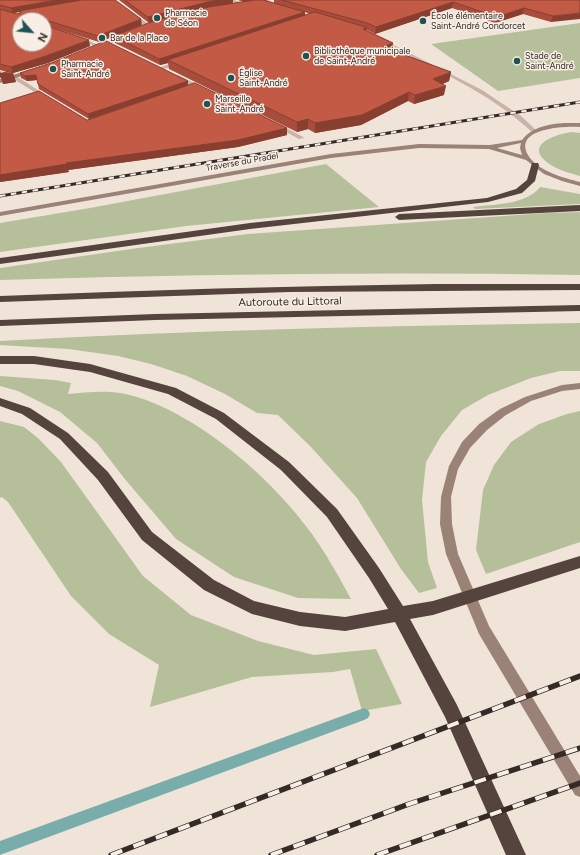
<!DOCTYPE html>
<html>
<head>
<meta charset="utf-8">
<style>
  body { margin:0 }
  #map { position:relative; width:580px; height:855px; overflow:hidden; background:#f0e4d9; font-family:Figtree,sans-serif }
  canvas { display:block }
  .north { position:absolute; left:12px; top:12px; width:40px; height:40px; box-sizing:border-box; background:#f8eee5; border:1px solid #aaa099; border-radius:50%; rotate:117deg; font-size:11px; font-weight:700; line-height:16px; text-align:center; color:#342a26 }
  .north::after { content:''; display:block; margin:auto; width:14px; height:18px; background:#1d5454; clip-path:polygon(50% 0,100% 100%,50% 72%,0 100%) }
</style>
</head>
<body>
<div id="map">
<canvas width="580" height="855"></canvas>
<div class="north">N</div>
</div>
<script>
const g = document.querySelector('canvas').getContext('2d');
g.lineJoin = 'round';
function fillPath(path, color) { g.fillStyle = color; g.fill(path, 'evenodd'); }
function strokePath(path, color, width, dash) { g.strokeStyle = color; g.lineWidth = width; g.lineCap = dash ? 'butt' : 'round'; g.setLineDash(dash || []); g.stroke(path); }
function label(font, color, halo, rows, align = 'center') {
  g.font = font + ' Figtree,sans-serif'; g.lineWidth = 3; g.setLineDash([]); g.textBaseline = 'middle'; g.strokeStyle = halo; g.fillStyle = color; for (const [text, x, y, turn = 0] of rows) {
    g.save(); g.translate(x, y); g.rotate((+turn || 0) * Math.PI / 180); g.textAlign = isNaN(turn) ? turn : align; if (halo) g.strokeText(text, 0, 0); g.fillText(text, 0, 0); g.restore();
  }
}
fillPath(new Path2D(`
  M580 23V78L498 91 431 44Z
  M571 132 580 133V176C570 173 560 171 551 165 522 146 553 135 571 132Z
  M326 164 379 207 186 226 0 252V223L90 208Z
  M540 187 580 194V204L475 209 473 207C494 204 526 205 540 187Z
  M580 212V275C387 272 193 274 0 280V268L138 248 248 234 547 213Z
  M580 323V371H560L531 378 488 395 462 410 441 436 426 462 422 500 428 562 437 588 419 593 401 569 357 498 311 447 278 415 257 413 225 394 187 376 151 364 118 356 68 349 0 345V341C193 330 387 326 580 323Z
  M0 376 55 380 71 383 68 394C87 392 107 390 126 394 194 410 272 478 312 534 327 555 339 577 351 599L298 598 234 577 176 539 124 478 97 443 60 412 18 391 0 386Z
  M580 411V542L486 574 476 550 483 490 494 465 511 442 539 424 567 414Z
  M0 421 24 427 38 438 61 462 143 576 191 615 258 641 314 655 376 649 402 704 362 711 350 669 333 672 252 677 150 707 159 665 109 634 71 596 8 502 2 497 0 498Z`), '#b5bf9a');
fillPath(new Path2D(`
  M364 708 368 710 370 714 368 718 364 720 0 855V841Z`), '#79adab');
fillPath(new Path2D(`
  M111 0H116L151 26 147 27Z
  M228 0H234L245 4 243 5Z
  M74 37H78L102 46 98 47 74 39Z
  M382 39 482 90 521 116 537 131 532 132C489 92 432 68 380 41Z
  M181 60 183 61V63L161 70 158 68Z
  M0 71 16 76 52 99 47 100 12 78 0 75Z
  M174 75H178L208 90 203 91 174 77Z
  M275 122 303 137 304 138 299 139 273 125 272 124Z`), '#c8b3a6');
fillPath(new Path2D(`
  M126 34 130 35 100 48 96 47Z
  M32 69 34 70V72L0 83V79Z
  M564 123H580V127C565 126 513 128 528 155 537 171 564 178 580 182V186L562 181 544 174 526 160 489 149 419 148 331 158 0 216V212L331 154 419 144 490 145 522 140C532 127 549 124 564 123ZM521 143 520 148 522 155 497 148Z
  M580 383V389L562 391 531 401 506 415 487 430 470 448 458 469 451 497 452 524 458 554 489 626 580 776V797L575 795 479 634 446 554 440 524 441 497 449 466 462 442 479 424 500 409 525 397 562 385Z`), '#9b8277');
fillPath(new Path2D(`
  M532 163H538L539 165 535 181 522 193 488 202 250 229 0 264V258L250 223 487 198 516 189 527 180Z
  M580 205V211L399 220 395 217 399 214Z
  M435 284H580V290L290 292 0 302V296C145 290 290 286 435 284Z
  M580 305V311L155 320 0 326V320L155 314Z
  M0 356H34L90 364 176 388 224 413 289 462 337 509 379 568 403 606 433 601 580 556V568L433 615 410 619 457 705 526 855H506L445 717 395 622 345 631 300 626 252 614 204 590 142 540 98 480 60 439 22 414 0 406V398L30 408 68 433 108 472 152 532 214 580 254 601 300 612 345 617 388 609 369 578 327 517 281 470 216 419 168 394 90 372 34 364H0Z`), '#55433e');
const railFar1 = new Path2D(`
  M0 196 580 102`);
const rail = new Path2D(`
  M111 855 580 676
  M271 855 409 804 580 748
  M377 855 580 783`);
strokePath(railFar1, '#342a26', 3);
strokePath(rail, '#342a26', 5.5);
strokePath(railFar1, '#f8eee5', 2, [5.5]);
strokePath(rail, '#f8eee5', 4, [12]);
fillPath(new Path2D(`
  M0 0 142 25 99 42 50 27 90 46 48 63 13 73 16 82 3 84 1 77 0 78V72L1 74 7 72 0 70ZM21 12 17 14 13 13ZM20 20H44V44Z
  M119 0H233V3L243 2 238 0H271H265L274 3V0H580L551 22 523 14 495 23 452 8 375 34 367 30V31L393 43 392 50 451 72 449 81 442 84 444 95 414 104 408 101 361 125 315 133 308 129 297 132 169 69 168 63 160 65 115 43 114 36 149 23ZM305 12 310 14 305 15Z
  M20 73 188 81V86L287 135 238 147 68 170 69 172 0 182V103L87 120 89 119 39 89 37 80 27 81 21 78Z`), '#a84d3b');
fillPath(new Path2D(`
  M56 0H91L13 13 11 8Z
  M218 0H233V3L149 23 148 17 208 2Z
  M243 0H271L243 2Z
  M453 2 452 8 375 34 376 27Z
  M524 8 523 14 495 23 497 17Z
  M305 12V18L168 60V63L160 65 159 59Z
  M580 13V19L551 22 553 16Z
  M141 19 142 25 99 42 98 36Z
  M89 40 90 46 48 63 13 73 16 82 3 84 1 77 0 78V72L1 74 13 73 11 67Z
  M393 43 392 52 383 47Z
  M451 72 449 81 432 89 433 79Z
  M36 75 37 80 27 81 25 76Z
  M188 81V86L89 119 88 114Z
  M446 86 444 95 414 104 415 95Z
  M409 92 408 101 361 125 315 133V123Z
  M308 119V129L297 132V122Z
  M287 128V135L238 147 68 170 69 172 0 182V175L66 163Z`), '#883f30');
const building = new Path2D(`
  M0 0H56L11 8 0 5Z
  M82 0H115L141 19 98 36 42 19V20H20V44H44V25L89 40 46 56 11 67 0 64V9L17 14 21 13 20 11Z
  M125 0H218L208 2 148 17Z
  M255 0H263L305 12 159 59 114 36 151 22 209 7Z
  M282 0H580V13L553 16 524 8 497 17 453 2 376 27 367 23Z
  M315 12 362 26 367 28 363 29 393 43 383 47 451 72 433 79 446 86 415 95 409 92 362 115 315 123 308 119 297 122 168 60Z
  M106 41 188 81 88 114 38 84 36 75 25 76 20 73 51 63Z
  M10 71 13 73 0 74Z
  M195 83 287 128 238 140 66 163 67 164 0 175V103L39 91 87 120Z`);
fillPath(building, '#c35a45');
strokePath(building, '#883f30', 1);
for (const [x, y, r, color] of [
  [157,18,4,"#1d5454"],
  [423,21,4,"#1d5454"],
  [102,38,4,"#1d5454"],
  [306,56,4,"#1d5454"],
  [517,61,4,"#1d5454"],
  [53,69,4,"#1d5454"],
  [231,78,4,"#1d5454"],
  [207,104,4,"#1d5454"]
]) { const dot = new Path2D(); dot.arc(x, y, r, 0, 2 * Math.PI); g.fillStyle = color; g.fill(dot); strokePath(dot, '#f8eee5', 1.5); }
label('9px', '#342a26', '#f8eee5', [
  ["Pharmacie",165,13],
  ["de Séon",165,23],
  ["École élémentaire",431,16],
  ["Saint-André Condorcet",431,26],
  ["Bar de la Place",110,38],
  ["Bibliothèque municipale",314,51],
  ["de Saint-André",314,61],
  ["Stade de",525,56],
  ["Saint-André",525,66],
  ["Pharmacie",61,64],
  ["Saint-André",61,74],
  ["Église",239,73],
  ["Saint-André",239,83],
  ["Marseille",215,99],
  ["Saint-André",215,109]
], 'left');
label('9px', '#342a26', '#f8eee5', [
  ["Traverse du Pradel",242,162,-10]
]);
label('11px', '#342a26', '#f8eee5', [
  ["Autoroute du Littoral",290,302,-1]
]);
</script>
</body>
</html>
